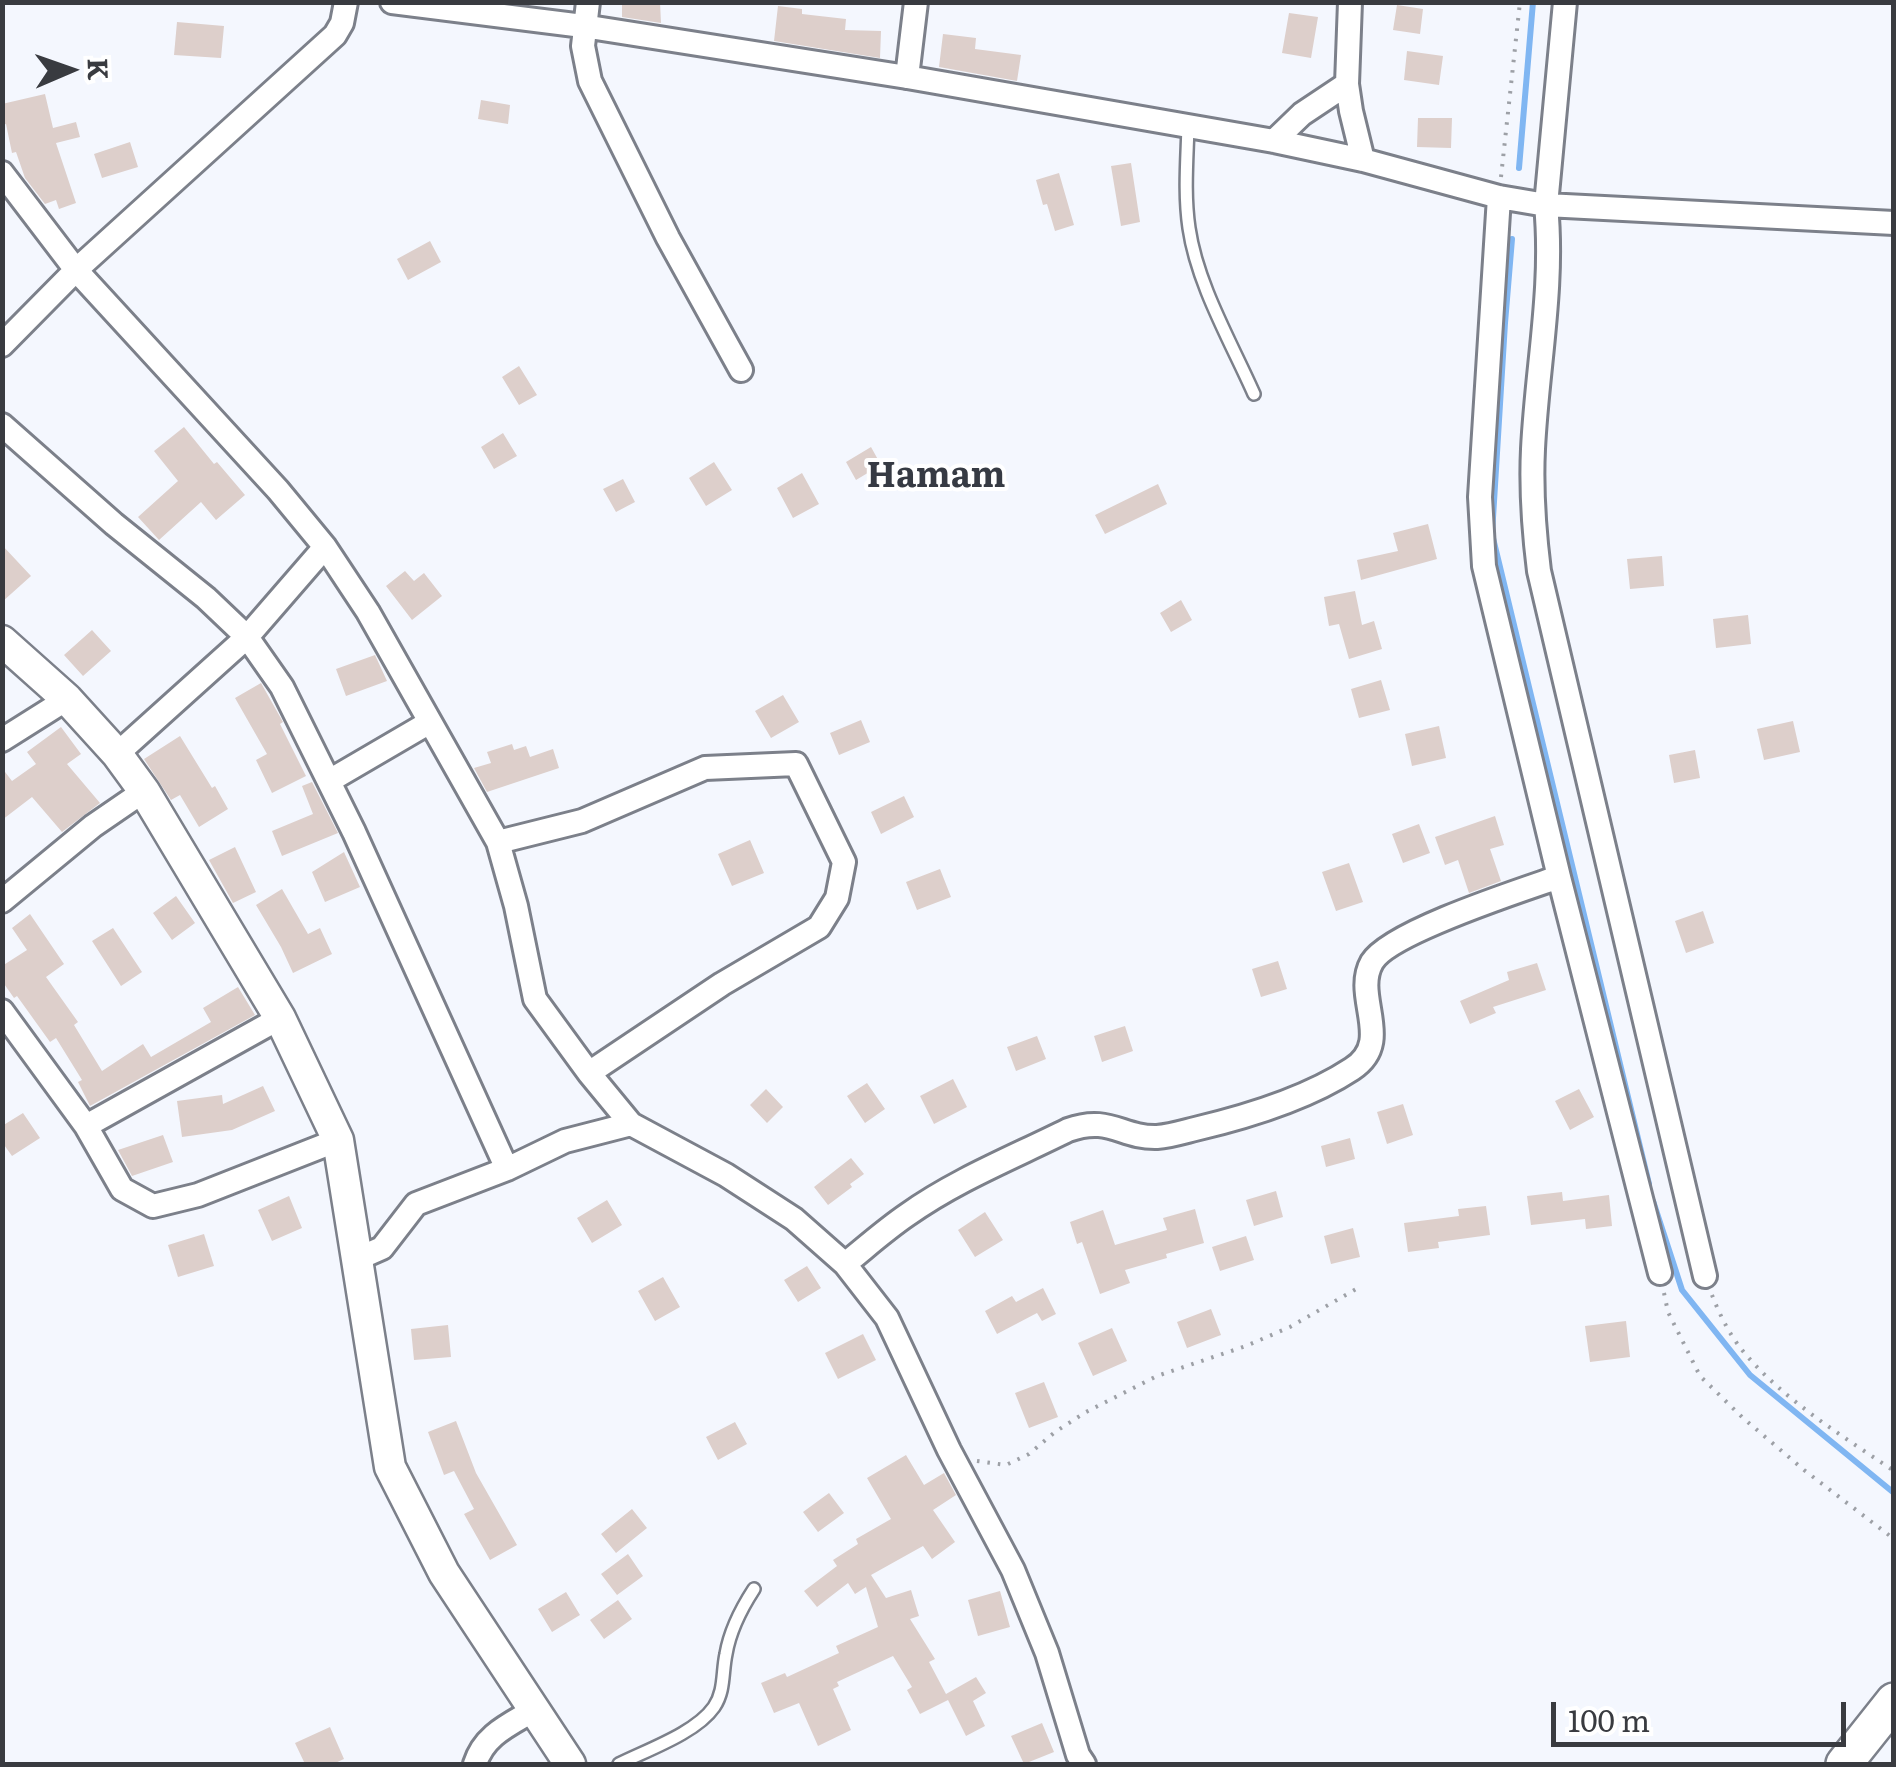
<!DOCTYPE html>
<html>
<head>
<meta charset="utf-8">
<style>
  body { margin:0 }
  #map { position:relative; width:1896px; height:1767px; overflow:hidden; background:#f4f7fe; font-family:Literata,serif }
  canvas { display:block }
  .frame { position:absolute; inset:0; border:5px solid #393b40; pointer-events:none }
  .north { position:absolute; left:20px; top:20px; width:100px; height:100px; -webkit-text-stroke:8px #fff; paint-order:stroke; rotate:88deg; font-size:28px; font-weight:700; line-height:40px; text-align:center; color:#393b40 }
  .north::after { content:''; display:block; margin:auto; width:35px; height:45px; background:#393b40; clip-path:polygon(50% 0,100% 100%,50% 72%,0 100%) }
  .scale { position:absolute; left:1551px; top:1702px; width:295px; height:45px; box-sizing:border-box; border:5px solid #393b40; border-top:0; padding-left:12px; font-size:30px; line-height:35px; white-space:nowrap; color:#393b40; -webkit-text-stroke:8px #fff; paint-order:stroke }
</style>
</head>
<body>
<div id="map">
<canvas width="1896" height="1767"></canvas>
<div class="frame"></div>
<div class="north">K</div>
<div class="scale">100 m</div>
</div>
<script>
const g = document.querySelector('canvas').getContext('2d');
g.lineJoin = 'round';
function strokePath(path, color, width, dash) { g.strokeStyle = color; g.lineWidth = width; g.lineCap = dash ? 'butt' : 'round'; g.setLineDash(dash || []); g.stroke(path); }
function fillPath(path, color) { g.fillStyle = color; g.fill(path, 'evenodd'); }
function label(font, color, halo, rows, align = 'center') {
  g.font = font + ' Literata,serif'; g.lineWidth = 8; g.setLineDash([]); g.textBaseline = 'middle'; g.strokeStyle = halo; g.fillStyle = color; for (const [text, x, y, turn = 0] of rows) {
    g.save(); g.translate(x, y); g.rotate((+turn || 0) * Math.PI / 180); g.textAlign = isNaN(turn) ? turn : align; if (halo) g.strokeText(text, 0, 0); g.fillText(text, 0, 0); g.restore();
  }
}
strokePath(new Path2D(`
  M1519 168 1533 2
  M1512 239 1505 323 1492 534 1649 1184
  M1653 1201 1682 1290 1750 1375 1894 1493`), '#80b6f2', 6);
fillPath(new Path2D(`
  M622 2H660L661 23 622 17Z
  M1397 5 1423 9 1420 34 1393 30Z
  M778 6 802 9V14L846 19 845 30 881 31 880 58 774 41Z
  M1289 13 1318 17 1311 58 1282 53Z
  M177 22 224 26 221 58 174 55Z
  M943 34 976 38 975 49 1021 55 1017 81 939 67Z
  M1407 51 1443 56 1439 85 1404 80Z
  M45 94 53 128 76 122 80 137 56 143 76 203 59 209 56 200 45 204 25 178 16 152 12 153 6 124 2 125V104Z
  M481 100 510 105 508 124 478 119Z
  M1418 118H1452L1451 148 1417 147Z
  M130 142 138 167 102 178 94 154Z
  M1131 163 1140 222 1121 226 1111 166Z
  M1059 173 1074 225 1055 231 1047 204 1043 205 1036 180Z
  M430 241 441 262 408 280 397 259Z
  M519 366 537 395 519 405 502 377Z
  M184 427 214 464 217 462 245 495 216 520 201 502 159 540 138 517 178 481 154 451Z
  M503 433 517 456 494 469 481 447Z
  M871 447 881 465 856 480 846 462Z
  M714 462 732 490 706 506 689 478Z
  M802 473 819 504 793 518 777 488Z
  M623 479 635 502 616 512 603 489Z
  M1158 484 1167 504 1105 534 1095 515Z
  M1428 524 1437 559 1361 580 1357 560 1398 551 1393 533Z
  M2 545 31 576 2 602Z
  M1662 556 1664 586 1630 589 1627 559Z
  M405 571 414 581 424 573 442 596 412 620 386 586Z
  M1355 591 1362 625 1374 621 1382 649 1349 659 1339 624 1329 626 1324 597Z
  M1181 600 1192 620 1171 632 1160 613Z
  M1748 615 1751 644 1716 648 1713 619Z
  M92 630 111 651 83 676 64 655Z
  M375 655 387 681 346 696 336 669Z
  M1381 680 1390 710 1359 718 1351 689Z
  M261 683 283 722 280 724 306 776 272 793 256 760 267 754 235 698Z
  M783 695 799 722 771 738 755 711Z
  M861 720 870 742 839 755 830 733Z
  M1793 721 1800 752 1764 760 1757 729Z
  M1439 726 1446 758 1412 766 1405 734Z
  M61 727 81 754 67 764 100 803 62 832 32 797 2 820V768L12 781 36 764 27 752Z
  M180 736 212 788 215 786 228 809 199 827 180 795 171 800 144 759Z
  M512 744 514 750 526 746 530 757 553 749 559 768 487 792 474 768 491 763 487 752Z
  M1695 750 1700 778 1674 783 1669 755Z
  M312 782 338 833 282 856 272 831 313 814 302 786Z
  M904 796 914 817 881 834 871 812Z
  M1495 816 1504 845 1490 849 1501 881 1469 893 1458 860 1445 865 1435 837Z
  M1419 824 1430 853 1403 863 1392 834Z
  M750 840 764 873 732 886 718 854Z
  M235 847 256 892 233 903 209 860Z
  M344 852 360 887 325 902 312 872Z
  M1349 863 1363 902 1336 911 1322 872Z
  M940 869 951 897 917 910 906 882Z
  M282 889 308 934 320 928 332 954 293 973 281 947 256 905Z
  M176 896 195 923 172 940 153 913Z
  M1703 911 1714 943 1686 953 1675 921Z
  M30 914 64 964 46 977 78 1022 74 1025 102 1071 143 1044 151 1057 211 1022 203 1008 238 987 255 1015 90 1106 78 1082 82 1080 56 1038 50 1042 17 996 14 998 2 981V966L27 950 12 928Z
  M113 928 142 972 121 986 92 941Z
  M1278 961 1287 989 1261 997 1252 969Z
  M1537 963 1546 990 1493 1007 1496 1013 1470 1024 1460 1001 1509 980 1507 972Z
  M1125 1026 1133 1051 1102 1062 1094 1036Z
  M1037 1036 1046 1059 1016 1071 1007 1047Z
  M953 1079 967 1107 934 1124 920 1096Z
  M867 1083 885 1109 865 1123 847 1096Z
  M263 1086 275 1111 232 1130 182 1137 177 1101 222 1095 223 1104Z
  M766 1089 783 1107 767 1123 750 1105Z
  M1579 1089 1594 1117 1570 1130 1555 1101Z
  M1403 1104 1413 1135 1387 1144 1377 1112Z
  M23 1113 40 1138 12 1156 2 1142V1126Z
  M163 1135 173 1162 132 1176 118 1150Z
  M1350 1138 1355 1159 1326 1167 1321 1146Z
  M851 1158 864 1174 850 1184 852 1187 828 1205 814 1187Z
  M1276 1191 1283 1217 1254 1226 1246 1200Z
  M1562 1192 1563 1201 1609 1195 1612 1226 1586 1229 1585 1219 1531 1225 1527 1196Z
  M289 1196 302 1228 272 1241 258 1210Z
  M607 1200 622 1225 592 1243 577 1218Z
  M1486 1206 1490 1235 1438 1242 1439 1248 1408 1252 1404 1223 1459 1216 1458 1209Z
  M1195 1209 1204 1243 1166 1254 1167 1258 1125 1270 1130 1283 1100 1294 1082 1242 1077 1244 1070 1222 1103 1210 1115 1245 1167 1230 1163 1218Z
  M985 1212 1003 1240 975 1257 958 1230Z
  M1353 1228 1360 1257 1331 1264 1324 1236Z
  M204 1234 214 1266 178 1277 168 1245Z
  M1246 1236 1254 1260 1220 1271 1212 1247Z
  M807 1266 821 1288 798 1302 784 1280Z
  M663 1277 680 1307 655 1321 638 1291Z
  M1043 1288 1056 1314 1042 1321 1037 1313 997 1334 985 1311 1012 1296 1016 1302Z
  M1211 1309 1221 1335 1187 1348 1177 1322Z
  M1626 1321 1630 1357 1590 1362 1585 1326Z
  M448 1325 451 1357 414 1360 411 1329Z
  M1112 1328 1127 1361 1093 1376 1078 1343Z
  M863 1334 876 1360 838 1379 825 1353Z
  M1044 1382 1058 1417 1029 1428 1015 1393Z
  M456 1421 476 1473 517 1545 490 1560 464 1514 474 1509 454 1471 444 1475 428 1432Z
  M735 1422 747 1444 718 1460 706 1437Z
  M906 1455 924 1485 944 1473 956 1495 933 1510 955 1542 932 1559 923 1546 871 1575 886 1598 911 1590 919 1616 910 1619 935 1659 929 1662 946 1694 976 1677 986 1693 973 1701 985 1726 966 1736 948 1700 920 1714 907 1690 912 1687 893 1656 837 1682 839 1686 833 1689 851 1730 818 1746 799 1703 774 1713 761 1683 785 1673 787 1677 839 1653 836 1646 878 1627 866 1587 855 1594 848 1583 817 1607 804 1591 837 1566 833 1560 858 1544 856 1539 891 1519 867 1478Z
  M829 1493 844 1513 818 1532 803 1512Z
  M632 1509 647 1528 616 1553 601 1534Z
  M628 1554 643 1576 617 1595 601 1574Z
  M1000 1591 1010 1627 978 1636 968 1600Z
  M566 1592 580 1615 552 1632 538 1609Z
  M618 1600 632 1619 604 1639 590 1620Z
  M1042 1723 1054 1752 1024 1764 1011 1736Z
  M330 1727 344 1759 333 1764H305L295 1743Z`), '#ddcfcb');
const lane = new Path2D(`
  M1188 126C1187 160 1184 194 1189 228 1197 284 1231 342 1254 394
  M619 1764C647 1750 696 1733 714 1707 725 1691 722 1672 726 1654 730 1630 741 1609 754 1589`);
const street = new Path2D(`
  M392 2 583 26 907 77 1274 141 1363 160 1499 197 1546 205 1565 2
  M588 2 583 46 590 81 668 238 741 370
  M1350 2 1347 84 1351 111 1363 160
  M907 77 916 2
  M1274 141 1302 114 1347 84
  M2 173 76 270 278 490 325 547 368 612 498 842 516 906 535 999 589 1073 631 1124 726 1175 794 1219 845 1264 887 1318 949 1450 1013 1570 1047 1653 1078 1755 1084 1764
  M1499 197 1480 497 1484 566 1559 877 1660 1273
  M2 345 76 270 335 35 342 23 346 2
  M2 425 114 524 206 598 247 637 282 687 354 832 507 1169
  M2 740 67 699
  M117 754 247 637 325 547
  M329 781 430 722
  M498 842 582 821 705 768 796 764 844 862 837 898 819 927 722 984 589 1073
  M2 901 93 826 144 791
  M2 1011 86 1126 122 1189 153 1206 198 1195 338 1140
  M86 1126 280 1018
  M357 1259 382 1248 416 1204 507 1169 565 1141 631 1124
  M845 1264C865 1248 885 1230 907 1215 956 1180 1014 1157 1068 1130 1110 1115 1121 1138 1157 1137 1170 1136 1183 1132 1195 1129 1246 1117 1308 1098 1352 1069 1395 1041 1352 997 1372 962 1390 932 1522 890 1559 877
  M1705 1276 1539 571C1534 531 1531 490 1533 449 1537 367 1554 287 1546 205L1894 223
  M475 1764C484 1735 509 1725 534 1710`);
const secondary = new Path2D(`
  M2 641 67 699 117 754 144 791 280 1018 338 1140 390 1467 444 1573 570 1764`);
const primary = new Path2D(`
  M1844 1764 1894 1701`);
strokePath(lane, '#7c808a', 16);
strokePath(street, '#7c808a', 28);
strokePath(secondary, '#7c808a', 35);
strokePath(primary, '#7c808a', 40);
strokePath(new Path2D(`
  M1501 177 1520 2
  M1664 1293 1668 1312 1700 1376 1743 1418 1804 1470 1894 1539
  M1712 1295C1719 1313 1729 1334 1742 1350 1782 1399 1841 1435 1894 1471
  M977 1461 1006 1465 1029 1454 1055 1432 1086 1412 1157 1376 1246 1346 1290 1327 1356 1289`), '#9da0a6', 4, [2.5, 8]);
strokePath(lane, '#fff', 11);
strokePath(street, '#fff', 22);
strokePath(secondary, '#fff', 30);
strokePath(primary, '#fff', 35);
label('bold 35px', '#363a43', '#fff', [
  ["Hamam",936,477]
]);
</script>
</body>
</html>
